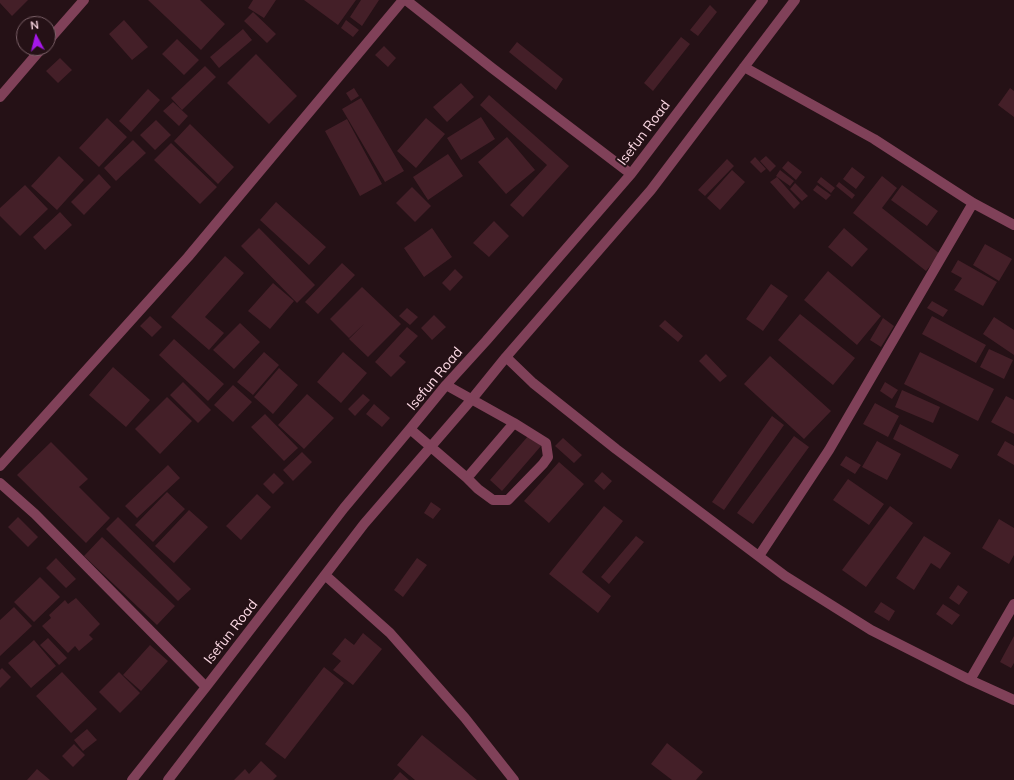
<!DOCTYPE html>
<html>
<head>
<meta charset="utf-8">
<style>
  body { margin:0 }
  #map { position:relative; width:1014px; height:780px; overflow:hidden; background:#251116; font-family:Mulish,sans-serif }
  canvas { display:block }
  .north { position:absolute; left:16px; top:16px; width:40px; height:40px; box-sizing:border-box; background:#251116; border:1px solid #7b6168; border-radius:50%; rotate:353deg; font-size:11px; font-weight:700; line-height:16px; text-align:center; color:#fcd9e4 }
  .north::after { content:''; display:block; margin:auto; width:14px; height:18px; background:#a517ea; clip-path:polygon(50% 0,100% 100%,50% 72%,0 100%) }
</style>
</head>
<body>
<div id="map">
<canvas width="1014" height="780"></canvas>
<div class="north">N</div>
</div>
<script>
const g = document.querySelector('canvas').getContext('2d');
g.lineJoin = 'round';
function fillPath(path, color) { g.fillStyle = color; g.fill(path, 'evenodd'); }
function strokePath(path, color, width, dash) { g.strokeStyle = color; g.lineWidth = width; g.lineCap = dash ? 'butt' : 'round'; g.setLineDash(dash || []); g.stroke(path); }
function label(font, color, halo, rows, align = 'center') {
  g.font = font + ' Mulish,sans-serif'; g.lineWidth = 4; g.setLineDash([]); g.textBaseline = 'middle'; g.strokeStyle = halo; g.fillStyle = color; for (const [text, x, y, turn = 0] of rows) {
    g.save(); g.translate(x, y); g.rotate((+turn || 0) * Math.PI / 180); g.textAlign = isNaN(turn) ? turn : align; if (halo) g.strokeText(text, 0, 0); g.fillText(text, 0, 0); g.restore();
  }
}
fillPath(new Path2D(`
  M0 0H28L12 16 0 3Z
  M148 0H200L225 24 201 50Z
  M253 0H276L264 18 248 8Z
  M304 0H356L338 25Z
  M361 0H379L362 26 350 17Z
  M710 5 717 12 698 36 690 30Z
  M253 12 276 34 267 43 244 21Z
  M124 20 148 47 132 60 109 34Z
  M346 20 359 30 353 37 341 28Z
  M243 29 252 40 219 68 210 57Z
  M681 37 690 44 653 91 644 83Z
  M177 39 199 60 184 75 162 54Z
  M517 42 563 79 556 90 509 52Z
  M384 46 396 58 388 67 375 55Z
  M256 54 297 96 269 124 227 83Z
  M60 58 72 70 58 83 46 71Z
  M205 66 216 77 182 110 171 98Z
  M461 83 474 97 447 122 433 107Z
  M354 88 359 96 351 101 346 93Z
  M1010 88 1014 91V117L998 105Z
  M148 89 160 100 131 132 119 121Z
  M489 95 569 166 523 217 510 205 547 165 480 105Z
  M361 98 404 171 385 182 342 109Z
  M173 102 188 116 179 126 163 111Z
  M481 117 495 139 461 160 447 138Z
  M107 118 127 137 99 167 79 148Z
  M426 118 445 134 416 168 397 151Z
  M347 119 382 184 360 196 325 131Z
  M156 120 171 135 155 150 140 135Z
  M190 124 234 167 218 184 174 141Z
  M507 137 535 170 506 194 478 162Z
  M133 140 146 153 116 181 104 168Z
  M171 143 217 187 200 204 154 160Z
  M448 154 463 176 428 200 413 177Z
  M59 156 84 180 57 210 31 186Z
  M766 156 776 166 770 172 760 161Z
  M755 157 766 169 761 173 750 162Z
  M727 159 734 166 705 196 698 190Z
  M788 161 802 172 796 180 782 168Z
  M852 167 865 177 856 189 843 179Z
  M732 170 745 182 720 210 707 198Z
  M780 170 794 181 790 186 776 176Z
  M99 174 111 187 84 215 71 202Z
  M882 176 897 188 882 208 940 254 926 271 853 213Z
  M777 177 800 203 794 209 770 182Z
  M821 177 835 188 831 193 817 182Z
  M839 182 855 195 852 199 836 186Z
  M795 183 808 196 802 201 790 189Z
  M25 185 48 209 20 236 0 216V208Z
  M817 185 831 195 826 200 813 190Z
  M902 185 938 211 927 226 891 200Z
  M412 187 431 206 415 222 396 203Z
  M276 202 326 247 309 265 260 220Z
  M60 212 72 225 45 250 33 237Z
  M494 221 509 236 489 257 473 243Z
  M259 228 315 285 297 303 241 246Z
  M432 228 452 257 424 277 404 248Z
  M844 228 868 249 852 267 828 247Z
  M985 244 1012 259 999 281 973 265Z
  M225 256 244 273 205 317 224 333 209 350 171 317Z
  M958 260 997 282 983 306 954 290 962 278 951 272Z
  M342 263 355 275 318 314 305 302Z
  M455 269 463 277 450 291 442 283Z
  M828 271 881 316 857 345 804 300Z
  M273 283 294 301 270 329 248 311Z
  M771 284 788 296 763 331 746 319Z
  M362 287 401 324 368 357 349 339 364 324 349 338 330 319Z
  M932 301 948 310 943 317 927 308Z
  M407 308 418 317 410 325 399 316Z
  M800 314 855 358 833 385 778 340Z
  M434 315 446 327 432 340 421 328Z
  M150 316 162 327 152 337 140 326Z
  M932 316 986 345 976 363 922 334Z
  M994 317 1014 330V355L983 334Z
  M883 318 894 326 881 347 870 340Z
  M665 320 683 336 678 342 659 326Z
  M240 323 260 342 234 369 213 350Z
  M407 327 418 336 399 356 406 362 391 377 375 362Z
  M174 339 224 384 208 401 159 355Z
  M989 349 1013 360 1004 379 980 367Z
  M264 352 279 365 253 395 237 382Z
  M343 352 367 373 341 403 317 382Z
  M920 352 994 389 978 421 904 384Z
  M706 354 727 376 720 382 699 361Z
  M770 356 831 411 804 439 744 384Z
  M113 367 150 400 126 427 89 395Z
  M279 368 298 385 273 414 254 397Z
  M183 382 211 410 198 423 170 395Z
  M885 382 898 390 892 399 880 391Z
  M233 385 252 402 233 422 214 405Z
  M902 390 940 407 933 423 895 407Z
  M307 394 334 418 304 449 278 425Z
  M363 394 370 400 355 416 348 409Z
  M1006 396 1014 400V434L991 422Z
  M167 397 192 421 160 454 135 429Z
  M875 403 899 416 888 437 863 424Z
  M374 404 390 418 382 427 366 414Z
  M265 414 298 448 284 461 251 427Z
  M772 416 784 425 724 510 712 502Z
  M900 424 959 455 951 469 893 439Z
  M529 435 541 446 502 491 490 480Z
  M794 436 809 447 753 524 737 513Z
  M563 438 582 455 574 463 555 446Z
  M877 441 901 454 887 480 862 467Z
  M1005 441 1014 446V465L997 455Z
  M51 442 88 479 79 487 110 518 86 543 17 475Z
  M302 452 312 462 293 481 283 470Z
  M846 456 861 465 855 474 840 465Z
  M559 462 584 484 549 523 524 501Z
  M168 465 180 478 137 518 125 506Z
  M602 472 612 481 604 490 594 481Z
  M274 473 284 483 273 494 263 484Z
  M848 479 884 504 869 525 833 500Z
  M167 492 185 509 153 542 135 525Z
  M257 494 271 507 241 540 226 526Z
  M431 502 441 509 433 519 424 513Z
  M604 506 623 521 582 572 611 596 598 613 549 574Z
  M890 506 913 523 866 587 842 570Z
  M189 510 208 527 174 563 155 546Z
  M18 517 38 537 28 547 8 527Z
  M118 517 191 589 178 601 106 529Z
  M999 519 1014 528V555L1009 564 982 548Z
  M636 536 644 542 609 584 601 577Z
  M924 536 951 553 940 569 931 563 914 590 896 578Z
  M102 537 175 606 157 625 84 556Z
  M56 558 76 579 66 588 46 568Z
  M417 558 427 565 403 597 394 590Z
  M40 577 60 597 34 622 14 602Z
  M958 585 968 592 959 605 949 598Z
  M76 598 100 624 89 635 93 639 79 651 75 646 68 653 42 626 51 618 49 615 65 600 68 604Z
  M881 602 895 611 889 621 874 612Z
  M943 604 960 615 952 625 936 614Z
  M14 607 32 626 0 656V620Z
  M363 633 382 649 353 685 333 670 341 661 332 654 345 638 354 645Z
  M1014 636V663L1011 668 1000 662Z
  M48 638 67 658 59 665 40 645Z
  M34 640 56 666 31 688 8 663Z
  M150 645 168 661 141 691 123 675Z
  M324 667 344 683 285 759 265 744Z
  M2 668 11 677 0 688V670Z
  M62 672 97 709 71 733 36 696Z
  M119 672 140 693 120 713 99 692Z
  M87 729 97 740 83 751 74 740Z
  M422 735 477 780H415L397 765Z
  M667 743 703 772 696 780H672L651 764Z
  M74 744 85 755 73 767 62 756Z
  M261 761 277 776 273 780H234L245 769 249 774Z
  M37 769 50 780H27Z
  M400 772 409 780H393Z`), '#441f28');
strokePath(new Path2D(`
  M406 0 492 68 631 174
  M48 41 84 0
  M744 67 874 139 973 203 1014 225
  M0 97 42 48
  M506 357 533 383 616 449 785 576 871 630 970 680 1014 700
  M410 429 467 478 478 489 493 500H508L543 464 548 457 546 443 514 423 446 385
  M0 466 188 257 403 0
  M467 478 514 423
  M0 483 35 514 206 687
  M759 556 829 450 973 203
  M325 575 390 633 465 718 514 780
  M970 680 1014 604
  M132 780 206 687 344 508 410 429 446 385 486 341 631 174 763 0
  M168 780 364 524 472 399 506 357 651 190 795 0`), '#804159', 10);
label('14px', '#fcd9e4', '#251116', [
  ["Isefun Road",644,133,-53],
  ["Isefun Road",435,379,-50],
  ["Isefun Road",231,632,-52]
]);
</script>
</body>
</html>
